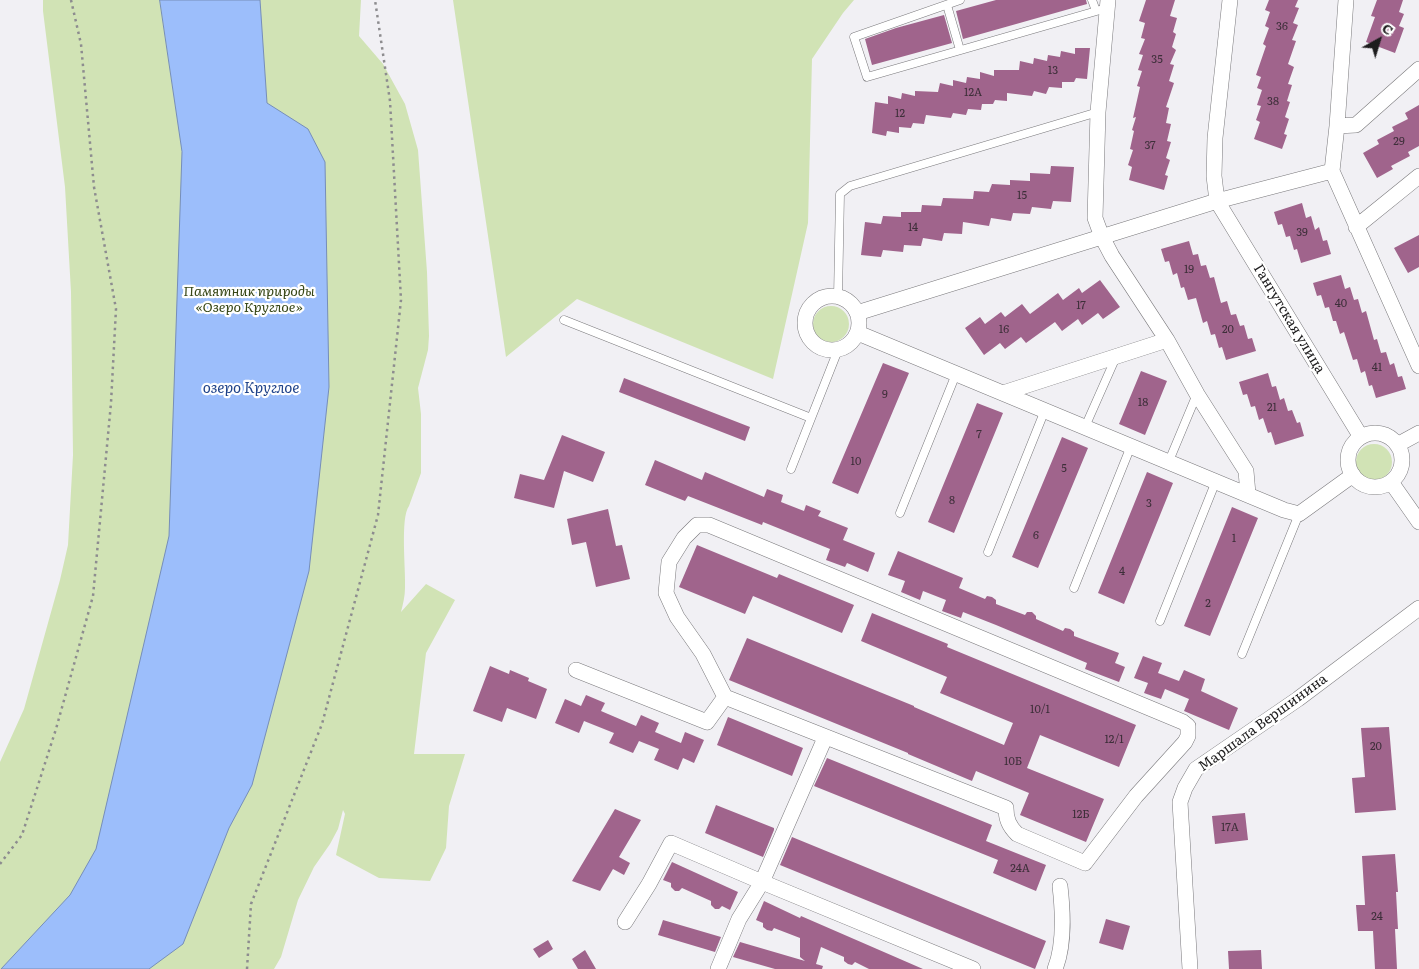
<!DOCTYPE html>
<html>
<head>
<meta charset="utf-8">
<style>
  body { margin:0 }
  #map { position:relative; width:1419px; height:969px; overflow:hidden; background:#f1f0f4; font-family:Literata,serif }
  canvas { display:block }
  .north { position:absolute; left:1354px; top:15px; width:50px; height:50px; -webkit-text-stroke:4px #fff; paint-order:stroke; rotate:39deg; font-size:14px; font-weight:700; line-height:20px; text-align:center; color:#1e1d1e }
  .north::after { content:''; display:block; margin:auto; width:18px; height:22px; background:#1e1d1e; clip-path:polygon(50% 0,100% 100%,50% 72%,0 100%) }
</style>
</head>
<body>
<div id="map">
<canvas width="1419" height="969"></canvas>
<div class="north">С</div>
</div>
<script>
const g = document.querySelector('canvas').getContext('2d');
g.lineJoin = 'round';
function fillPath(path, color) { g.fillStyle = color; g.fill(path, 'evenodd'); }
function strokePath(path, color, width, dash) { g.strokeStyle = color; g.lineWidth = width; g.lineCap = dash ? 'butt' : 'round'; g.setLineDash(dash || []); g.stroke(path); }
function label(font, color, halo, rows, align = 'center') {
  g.font = font + ' Literata,serif'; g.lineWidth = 4.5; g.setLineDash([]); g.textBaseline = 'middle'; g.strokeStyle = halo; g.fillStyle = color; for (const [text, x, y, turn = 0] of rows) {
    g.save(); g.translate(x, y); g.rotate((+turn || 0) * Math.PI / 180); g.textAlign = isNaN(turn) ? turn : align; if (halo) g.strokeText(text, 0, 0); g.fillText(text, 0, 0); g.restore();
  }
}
fillPath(new Path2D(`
  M43 0H361L359 36 383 64 405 104 418 150 427 272 429 336 428 350 418 388 421 414V473L409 506C400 518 406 570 405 588 405 596 403 604 401 612L426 584 455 600 426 653 414 754H465L449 806 446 848 430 881 379 878 336 855 345 814 343 810 338 829 330 844 314 867 298 900 281 957 274 969H0V762L24 709 60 580 68 545 73 455 71 292 65 187 43 11Z
  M453 0H854L843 13 812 59 808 223 773 379 577 299 506 357Z
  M813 324a18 18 0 1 1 36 0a18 18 0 1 1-36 0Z
  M1356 462a18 18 0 1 1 36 0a18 18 0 1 1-36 0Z`), '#d1e3b5');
const water = new Path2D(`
  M160 0H260L267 103 308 129 325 162 329 387 309 571 252 785 229 828 183 944 149 969H1L70 895 96 849 169 536 182 152Z`);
fillPath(water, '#9cbefb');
strokePath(water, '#768eb9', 1);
fillPath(new Path2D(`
  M996 0H1086L1087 4 963 39 956 11Z
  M1146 0H1175L1170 16 1177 18 1173 32 1176 34 1172 47 1176 50 1170 64 1174 65 1169 81 1174 83 1166 107 1169 108 1166 123 1171 124 1167 141 1171 142 1166 158 1170 160 1165 175 1168 176 1164 190 1129 180 1132 167 1128 165 1133 150 1130 149 1134 131 1132 130 1136 117 1133 118 1140 87 1137 86 1142 71 1138 70 1143 55 1139 54 1145 39 1141 38 1145 23 1139 21Z
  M1269 0H1298L1295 7 1299 8 1293 23 1298 25 1292 40 1296 41 1288 64 1294 67 1288 84 1292 85 1287 101 1290 102 1285 117 1289 119 1284 134 1287 135 1282 149 1254 139 1260 122 1256 120 1261 106 1257 105 1262 90 1257 88 1261 77 1256 75 1266 46 1263 44 1269 28 1265 26 1270 12 1265 10Z
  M1377 0H1403L1399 12 1404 14 1399 26 1404 28 1395 53 1366 42 1375 17 1371 16Z
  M944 15 952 43 872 65 865 39 896 28Z
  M1075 48H1090L1087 79 1076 78 1074 82H1062V88L1049 87 1046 94 1034 91 1032 96 1007 93V101L995 100 993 104H982L981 110 968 109 966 115 953 113 951 118 926 115 924 124 913 123 911 128 899 127V133L887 131 886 136 872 133 875 102 888 104V96L901 99 902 93 915 96V91L938 92 940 83 953 86V80L966 83 967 77 980 79V72L994 76V70H1019L1020 61 1033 64 1034 58 1047 61 1048 55 1060 57 1061 51 1075 54Z
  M1419 105V146L1408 152 1410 156 1391 166 1393 169 1377 178 1363 153 1379 144 1377 140 1394 131 1392 127 1408 119 1405 113Z
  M1051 166 1074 167 1071 202 1053 201 1051 209 1032 207 1030 214 1013 213 1011 221 991 218 989 226 963 222 962 234 944 233 942 241 923 238 921 246 904 245 903 252 883 250 881 257 861 255 865 222 881 224 883 216 901 217V212H921L922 205 941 206 943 198 973 199 974 191 989 192 992 184 1010 185V180L1030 181V173L1050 174Z
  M1302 203 1306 218 1311 216 1315 230 1319 227 1323 241 1327 240 1331 254 1301 263 1297 249 1294 250 1290 236 1286 237 1282 224 1278 225 1274 212Z
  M1419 235V267L1408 273 1394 248Z
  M1189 241 1193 255 1198 254 1201 266 1206 265 1210 278 1214 277 1221 303 1227 301 1231 315 1236 314 1240 326 1244 325 1248 339 1252 338 1256 351 1226 360 1222 347 1219 348 1215 334 1211 335 1207 321 1203 323 1196 298 1188 300 1184 287 1181 288 1177 273 1173 275 1169 261 1165 262 1161 249Z
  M1341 275 1345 289 1350 287 1354 300 1358 299 1362 313 1366 311 1374 340 1377 339 1381 353 1386 352 1390 365 1394 363 1398 377 1402 376 1406 389 1376 398 1372 385 1369 386 1365 371 1361 373 1357 359 1353 360 1344 332 1340 334 1336 321H1333L1329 307 1325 308 1321 295 1317 296 1313 283Z
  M1100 280 1120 307 1103 319 1098 313 1082 325 1078 319 1062 331 1055 322 1026 343 1021 337 1005 349 1000 343 984 355 965 328 980 317 985 324 1001 312 1005 317 1022 304 1030 314 1058 293 1063 300 1079 288 1082 293Z
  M883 363 909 373 858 494 832 483Z
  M1141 371 1167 381 1145 435 1119 424Z
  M1268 373 1272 387 1276 386 1280 400 1284 398 1288 411 1292 410 1297 423 1300 422 1304 436 1275 445 1271 432 1268 433 1263 418 1259 420 1255 406 1251 407 1247 394 1243 395 1239 382Z
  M624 378 750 427 745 441 619 392Z
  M977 403 1003 413 954 533 928 522Z
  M562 435 605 452 593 482 564 471 554 508 514 498 520 474 544 480Z
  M1062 437 1088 448 1038 568 1012 557Z
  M655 460 702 480 705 472 764 497 767 489 783 495 781 502 804 511 806 505 821 511 818 516 848 528 843 540 875 553 868 572 847 563 845 567 826 560 830 549 763 522 762 525 688 496 685 501 645 485Z
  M1147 472 1173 483 1124 604 1098 593Z
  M1232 507 1258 518 1210 636 1184 626Z
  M608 509 616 546 622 545 630 579 596 587 586 542 572 545 567 519Z
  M697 545 777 578 779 574 854 605 842 633 753 596 745 614 679 587Z
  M898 551 963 578 959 588 985 599 987 596 992 597 996 600V604L1025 615 1027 612H1032L1036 616V619L1063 631 1065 628 1070 629 1074 632V636L1119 653 1115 663 1125 667 1119 682 1085 669 1087 663 996 625 963 612 961 618 942 611 946 600 923 591 920 600 901 592 905 581 888 575Z
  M872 613 948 644 947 647 1136 725 1119 767 1040 735 1027 768 1104 799 1086 842 1020 815 1029 793 976 771 972 781 908 754V753L729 680 747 638 914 706V707L1004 745 1013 723 940 693 947 677 861 641Z
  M1143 656 1162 663 1158 673 1179 681 1184 670 1205 679 1201 691 1238 708 1229 730 1184 711 1189 699 1165 689 1161 699 1144 693 1148 683 1134 678Z
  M490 666 509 674 510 670 529 678 528 681 547 689 536 719 507 708 502 722 473 711Z
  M586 695 605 703 601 711 636 726 641 715 659 723 655 732 681 743 685 732 704 740 694 763 683 758 678 770 654 760 659 749 639 741 633 753 609 743 614 733 584 721 579 733 555 723 565 699 581 706Z
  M728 717 803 748 792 776 717 745Z
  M1389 727 1396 810 1355 813 1352 778 1365 777 1361 728Z
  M827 758 992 825 986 841 1046 865 1036 891 993 873 998 860 814 786Z
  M716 805 774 828V830L763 857 705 833Z
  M615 809 641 820 619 857 630 863 624 875 613 869 600 891 572 881Z
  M1245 813 1248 840 1215 844 1212 816Z
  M792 837 1046 941 1035 969 780 865Z
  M1395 854 1398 892H1396L1398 929H1395L1397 969H1375L1373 931H1358L1356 905H1365L1362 856Z
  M672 862 738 892 730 910 722 906 719 909H715L711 905V901L682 888 679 891H675L671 887V883L663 880Z
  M764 901 800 918 801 916 923 969H869L855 962 852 965 848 964 844 961V957L821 947 816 964 823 966 822 969H775L733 957 740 942 805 961 800 957V938L774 928 772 931 767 930 763 927V923L756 920Z
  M1106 919 1130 926 1123 950 1099 943Z
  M663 920 721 937 715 952 658 935Z
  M548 940 553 949 539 958 533 949Z
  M585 950 596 969H578L572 959Z
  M1261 950 1262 969H1229L1228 951Z`), '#a0648c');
const service = new Path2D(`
  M960 0 854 37 867 77 1107 8
  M1092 0 1096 11
  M947 5 960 50
  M838 297 840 194 850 186 1098 112
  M564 320 811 418
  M1085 427 1116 357
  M1169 461 1197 394
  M791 469 838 350
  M900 513 956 374
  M988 552 1045 410
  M1074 588 1131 446
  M1160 621 1216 481
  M1242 654 1299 514`);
const minor = new Path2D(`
  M1108 0 1098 112 1095 218 1102 237 1112 256 1167 340 1197 394 1246 471 1248 494
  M1230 0 1215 138 1214 176 1217 201 1361 437
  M1346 0 1337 126 1332 171 1419 366
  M1337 126 1356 125 1419 69
  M1356 227 1419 176
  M805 323a27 27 0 1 1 54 0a27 27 0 1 1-54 0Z
  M857 313 1217 201 1332 171
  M858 333 1284 510 1299 514 1353 475
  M1003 393 1167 340
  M1348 460a27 27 0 1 1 54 0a27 27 0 1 1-54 0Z
  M1397 445 1419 433
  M1391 482 1419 522
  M697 525H709L1183 722 1188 726V736L1185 742 1136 796 1085 863 1017 834C1009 826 1006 819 1006 808L725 697 703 654 677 617 666 593 669 562 684 538Z
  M576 670 707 722 725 697
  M625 922 649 884 671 843 762 882 973 969
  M718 969 739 919 762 882 825 738
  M1055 969C1065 944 1063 912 1060 886
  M1190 969 1180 802 1185 788 1196 769 1298 699 1419 608`);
strokePath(service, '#7a797c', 9);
strokePath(minor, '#7a797c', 16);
strokePath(new Path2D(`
  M0 864 22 835 56 729 93 596 111 403 116 309 94 187 81 44 71 0
  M247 969 251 904 322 724 378 515 401 300 390 101 375 0`), '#8d8c8f', 2.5, [2.5, 4]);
strokePath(service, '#fff', 8);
strokePath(minor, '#fff', 15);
label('11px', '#3e2f3a', null, [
  ["36",1282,27],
  ["35",1157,60],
  ["13",1053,71],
  ["12А",973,93],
  ["38",1273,102],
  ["12",900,114],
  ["29",1399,142],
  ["37",1150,146],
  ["15",1022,196],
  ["14",913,228],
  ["39",1302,233],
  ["19",1189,270],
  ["40",1341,304],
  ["17",1081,306],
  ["16",1004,330],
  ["20",1228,330],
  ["41",1377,368],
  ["9",885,395],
  ["18",1143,403],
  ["21",1272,408],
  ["7",979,435],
  ["10",856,462],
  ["5",1064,469],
  ["8",952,501],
  ["3",1149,504],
  ["6",1036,536],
  ["1",1234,539],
  ["4",1122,572],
  ["2",1208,604],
  ["10/1",1040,710],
  ["12/1",1114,740],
  ["20",1376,747],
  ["10Б",1013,762],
  ["12Б",1081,815],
  ["17А",1230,828],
  ["24А",1020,869],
  ["24",1377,917]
]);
label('italic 14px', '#364616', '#fff', [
  ["Памятник природы",249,292],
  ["«Озеро Круглое»",249,308]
]);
label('14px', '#1e1d1e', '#fff', [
  ["Гангутская улица",1289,319,59],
  ["Маршала Вершинина",1263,723,-36]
]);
label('italic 15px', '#1e4289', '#fff', [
  ["озеро Круглое",251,389]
]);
</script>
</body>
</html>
